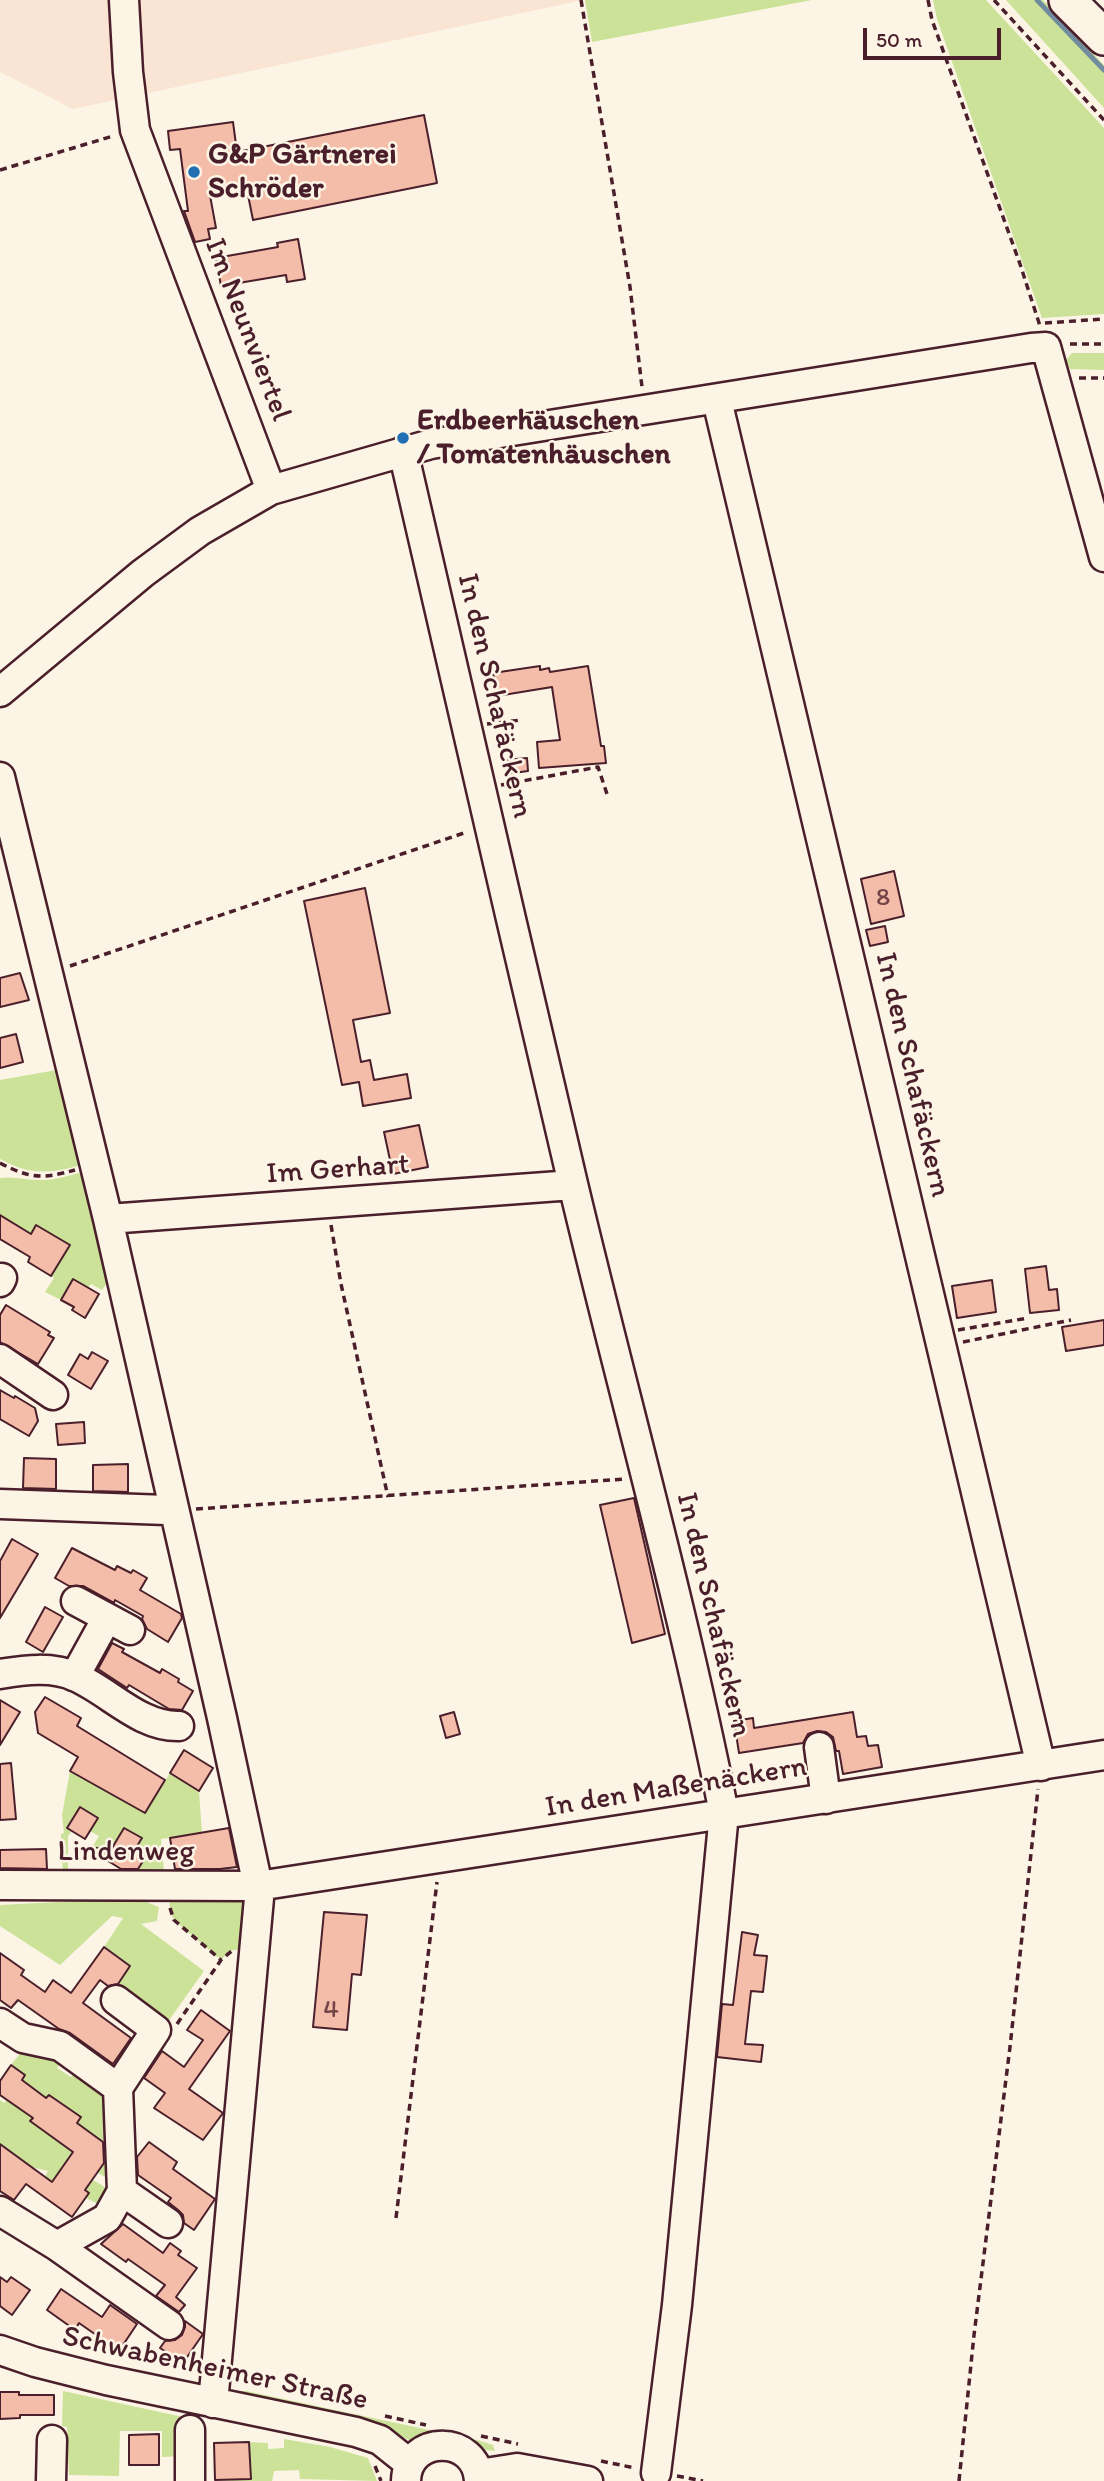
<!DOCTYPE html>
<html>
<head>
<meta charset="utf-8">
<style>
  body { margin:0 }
  #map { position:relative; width:1104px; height:2481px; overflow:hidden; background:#fcf5e5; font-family:Itim,sans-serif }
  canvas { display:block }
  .scale { position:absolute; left:863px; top:28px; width:138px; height:32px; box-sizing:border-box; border:4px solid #4a1f2b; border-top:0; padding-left:9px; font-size:21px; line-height:24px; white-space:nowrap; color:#4a1f2b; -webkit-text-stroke:5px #fcf5e5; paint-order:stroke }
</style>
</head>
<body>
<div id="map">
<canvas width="1104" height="2481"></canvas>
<div class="scale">50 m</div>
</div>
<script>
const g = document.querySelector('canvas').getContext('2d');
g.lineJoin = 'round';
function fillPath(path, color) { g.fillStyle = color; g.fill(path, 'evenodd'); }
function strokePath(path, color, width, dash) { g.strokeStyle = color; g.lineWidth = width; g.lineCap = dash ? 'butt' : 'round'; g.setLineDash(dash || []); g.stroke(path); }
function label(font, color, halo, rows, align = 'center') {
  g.font = font + ' Itim,sans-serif'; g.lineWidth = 5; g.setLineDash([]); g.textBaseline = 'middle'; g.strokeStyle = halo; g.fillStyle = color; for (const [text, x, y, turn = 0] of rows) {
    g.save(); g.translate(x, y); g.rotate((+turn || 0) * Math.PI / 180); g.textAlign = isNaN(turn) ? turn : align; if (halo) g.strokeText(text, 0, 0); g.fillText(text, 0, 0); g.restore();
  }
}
fillPath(new Path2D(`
  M0 0H583L73 109 0 72Z`), '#fae4d3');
fillPath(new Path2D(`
  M585 0H812L592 42Z
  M933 0H986L1104 128V314L1042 318 937 19Z
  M1006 0H1043L1104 65V108Z
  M1072 353H1104V370L1070 369 1066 360Z
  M68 1068 88 1163C53 1173 33 1177 0 1159V1080Z
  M89 1171 112 1276 102 1290 91 1284 88 1288 73 1280 61 1300 45 1292 54 1278 51 1276 70 1245 60 1239 58 1242 45 1234 47 1231 37 1225 21 1252 13 1248 17 1241 0 1215V1178C14 1176 25 1180 39 1180 55 1181 73 1174 89 1171Z
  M70 1771 144 1813 170 1773 199 1791 202 1834 161 1839 165 1882H120L122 1869 134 1876 145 1858 134 1851 142 1838 124 1828 105 1859 91 1849 99 1836 90 1831 98 1818 80 1807 67 1828 72 1831 68 1836V1878H63L61 1834 64 1833 62 1815Z
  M169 1893 254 1896 250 1947 230 1951 221 1960 174 1920 170 1911Z
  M137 1898 159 1907 157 1921 141 1924 204 1971 167 2023 135 2011 140 1999 130 1993 126 1998 114 1990 130 1966 104 1947 123 1918 112 1916 60 1965 0 1926V1905Z
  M22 2051 65 2058 57 2068 71 2077 79 2066 111 2088 116 2183 98 2173 114 2150 88 2131 69 2157 84 2169 82 2173 108 2189 98 2204 86 2198 89 2193 45 2192 39 2187 48 2171 31 2167 0 2144V2100L4 2103 25 2076 11 2065ZM49 2095 80 2117 30 2121Z
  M63 2391 183 2417 182 2456 162 2457V2431H120L119 2476 69 2475 67 2427 62 2426Z
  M235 2391H246L481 2441 493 2445 495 2451 411 2441 380 2426 231 2394Z
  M284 2439 330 2447 368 2458 377 2481 300 2479 299 2470 274 2471 272 2481H217L251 2479 249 2442 268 2443V2449L284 2448Z`), '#cbe298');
strokePath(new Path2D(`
  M1037 0 1104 70`), '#708c9e', 5);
const building = new Path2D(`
  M424 115 437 183 253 220 246 185 209 190 216 228 208 229 210 239 195 242 184 211H188L180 149 170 150 168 131 233 122 237 152Z
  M298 239 305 279 287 282 286 275 221 286 216 258 278 247 277 243Z
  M540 666V670L549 668 550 672 588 666 601 746H604L606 763 539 768 537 742 560 740 552 687 497 696 493 673Z
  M527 758 528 771 506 774 505 760Z
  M894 871 904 916 871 924 861 879Z
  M365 888 390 1013 353 1020 361 1062 370 1060 374 1080 407 1074 411 1098 363 1106 359 1082 342 1085 304 901Z
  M885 926 888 942 870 946 866 930Z
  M20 973 29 1000 0 1007V978Z
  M16 1034 23 1062 0 1068V1038Z
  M419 1125 428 1167 393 1174 384 1132Z
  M0 1215 31 1234 36 1225 70 1245 51 1276 28 1262 30 1257 0 1239Z
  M1046 1266 1049 1290 1057 1289 1059 1310 1030 1313 1025 1269Z
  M73 1279 99 1294 85 1318 72 1310 74 1307 61 1300Z
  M992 1280 996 1312 957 1318 952 1286Z
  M6 1305 50 1332 48 1335 54 1338 38 1364 0 1342V1315Z
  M1104 1320V1345L1066 1351 1062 1327Z
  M92 1352 108 1361 91 1389 68 1375 80 1354 88 1359Z
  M0 1390 14 1398 15 1396 35 1408 38 1421 29 1436 0 1419Z
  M84 1422 85 1443 58 1445 56 1424Z
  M24 1458 56 1459V1489L23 1488Z
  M128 1464V1492L93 1491V1465Z
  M634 1498 665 1634 632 1643 600 1505Z
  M12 1539 38 1554 0 1618V1561Z
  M72 1548 115 1570 117 1566 131 1573 133 1570 147 1578 140 1590 181 1614 182 1618 168 1642 147 1629 142 1619 143 1616 115 1600 114 1603 83 1586H69L55 1578Z
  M45 1607 63 1617 43 1652 26 1642Z
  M112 1643 124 1649 122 1652 160 1673 162 1669 179 1679 178 1682 193 1691 182 1710 169 1709 129 1685 127 1688 98 1669Z
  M45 1697 81 1718 77 1726 165 1780 145 1813 70 1771 78 1757 38 1733 35 1712Z
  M0 1700 20 1712 0 1745Z
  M454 1712 460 1734 446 1738 440 1716Z
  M853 1712 857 1737 866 1736 868 1746 878 1745 882 1767 843 1774 839 1751H836L833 1737 826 1732 817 1731 808 1734 803 1743 739 1753 734 1721 753 1718 754 1728Z
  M184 1750 213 1768 199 1791 170 1773Z
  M11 1763 16 1819 0 1820V1764Z
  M80 1807 98 1818 85 1839 67 1828Z
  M124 1828 142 1838 134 1851 145 1858 138 1869H121L87 1848H112Z
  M229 1828 237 1867 220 1869H175L170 1838Z
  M46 1849 47 1869 0 1868V1850Z
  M324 1912 367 1915 361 1975 352 1974 347 2030 313 2027Z
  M742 1932 758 1935 754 1955 767 1956 763 1992 751 1991 745 2044 763 2045 761 2062 717 2057 722 2004 733 2005Z
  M104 1947 130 1966 118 1984 108 1986 100 1980 83 2003 131 2038 113 2064 70 2033 59 2029 18 2000 11 2008 0 2000V1953L24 1970 21 1975 45 1992 53 1980 71 1993Z
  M201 2010 230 2031 189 2089 223 2113 203 2140 154 2108 165 2093 144 2078 162 2051 184 2067 203 2040 187 2030Z
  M11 2065 25 2075 22 2080 46 2098 49 2095 81 2117 77 2123 103 2142 104 2163 85 2190 89 2193 72 2217 26 2184 14 2200 0 2191V2144L52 2182 73 2152 30 2121 33 2118 0 2095V2081Z
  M149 2142 177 2162 173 2169 215 2199 194 2230 184 2223 183 2215 178 2210 168 2202 171 2198 138 2175 137 2157Z
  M123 2224 163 2253 170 2243 181 2251 178 2255 197 2268 176 2297 185 2305 179 2312 156 2296 165 2285 128 2259 126 2262 101 2244Z
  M0 2277 7 2282 11 2277 30 2290 12 2315 0 2306Z
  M61 2289 102 2317 110 2305 137 2324 119 2351 79 2323 75 2330 47 2310Z
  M185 2321 203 2334 183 2363 160 2348 165 2341 175 2340 182 2335 185 2327Z
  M0 2392H19V2395H54V2415H20V2418L0 2419Z
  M159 2434V2465H129V2435Z
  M249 2442 251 2479 215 2480 214 2443Z`);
fillPath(building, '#f4bda9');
strokePath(building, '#4a1f2b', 2);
const minor = new Path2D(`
  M124 0 128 72 135 130 271 490
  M717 400 1041 1766
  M403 451C460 695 515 940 573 1184 623 1394 682 1602 724 1813L677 2305 656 2473
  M0 692 143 573 200 531 271 490 431 444 1031 348 1046 347 1104 557
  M0 777 108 1219 222 1718 258 1886 259 1898 213 2403
  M108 1219 573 1185
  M0 1282 2 1278
  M0 1359 53 1395
  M0 1504 166 1510
  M76 1601 130 1630
  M0 1674C24 1670 53 1666 76 1677 110 1692 140 1727 179 1726
  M75 1676 102 1627 105 1617
  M819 1747 826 1799
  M0 1885 251 1886
  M258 1886 1104 1755
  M116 2000 156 2030 118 2088
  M0 2023 23 2038 60 2046 118 2088 122 2191 107 2218 57 2246 0 2211
  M122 2191 168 2223
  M57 2246 169 2325
  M0 2350 35 2362 106 2380 356 2432 380 2440 410 2464
  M479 2474 517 2468 588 2481
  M51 2481 52 2440
  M190 2481V2430
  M406 2481C407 2434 477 2434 479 2481`);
const major = new Path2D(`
  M1067 0 1104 37`);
strokePath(minor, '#4a1f2b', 33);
strokePath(major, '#4a1f2b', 40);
strokePath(new Path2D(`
  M581 0 630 287 642 387
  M928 0 932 20 1020 264 1040 326
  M994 0 1104 120
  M0 170 113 136
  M1045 323 1104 319
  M1070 344H1104
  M1079 378H1104
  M487 724 521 720
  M501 785 598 767 607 794
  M70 966 467 832
  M0 1163C31 1179 42 1179 75 1170
  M331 1225 341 1284 388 1497
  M958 1330 1028 1318
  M963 1342 1071 1320
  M196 1509 624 1479
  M170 1908 174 1920 221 1960
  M177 2024 221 1960 233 1950
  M396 2218 437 1882
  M385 2416 426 2425
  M481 2436 518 2444
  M601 2461 635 2468
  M375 2466 381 2481
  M677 2476 703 2481
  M959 2481 974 2335 1010 2047 1038 1789`), '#4a1f2b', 3.5, [7, 5]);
strokePath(minor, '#fcf5e5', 28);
strokePath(major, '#fcf5e5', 35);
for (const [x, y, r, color] of [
  [194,172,7,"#1f6fb2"],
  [403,438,7,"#1f6fb2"]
]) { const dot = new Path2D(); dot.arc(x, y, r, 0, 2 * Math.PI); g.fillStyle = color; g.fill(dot); strokePath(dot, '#fcf5e5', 2.5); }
label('26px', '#74464a', null, [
  ["8",883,898],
  ["4",331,2010]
]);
label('bold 30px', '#4a1f2b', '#fcf5e5', [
  ["G&P Gärtnerei",208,155],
  ["Schröder",208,189],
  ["Erdbeerhäuschen",417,421],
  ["/ Tomatenhäuschen",417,455]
], 'left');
label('30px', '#4a1f2b', '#fcf5e5', [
  ["Im Neunviertel",247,330,69],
  ["In den Schafäckern",494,696,77],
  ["In den Schafäckern",912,1075,77],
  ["Im Gerhart",338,1170,-4],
  ["In den Schafäckern",713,1615,77],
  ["In den Maßenäckern",676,1788,-9],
  ["Lindenweg",126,1852],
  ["Schwabenheimer Straße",215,2369,12]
]);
</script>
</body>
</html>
